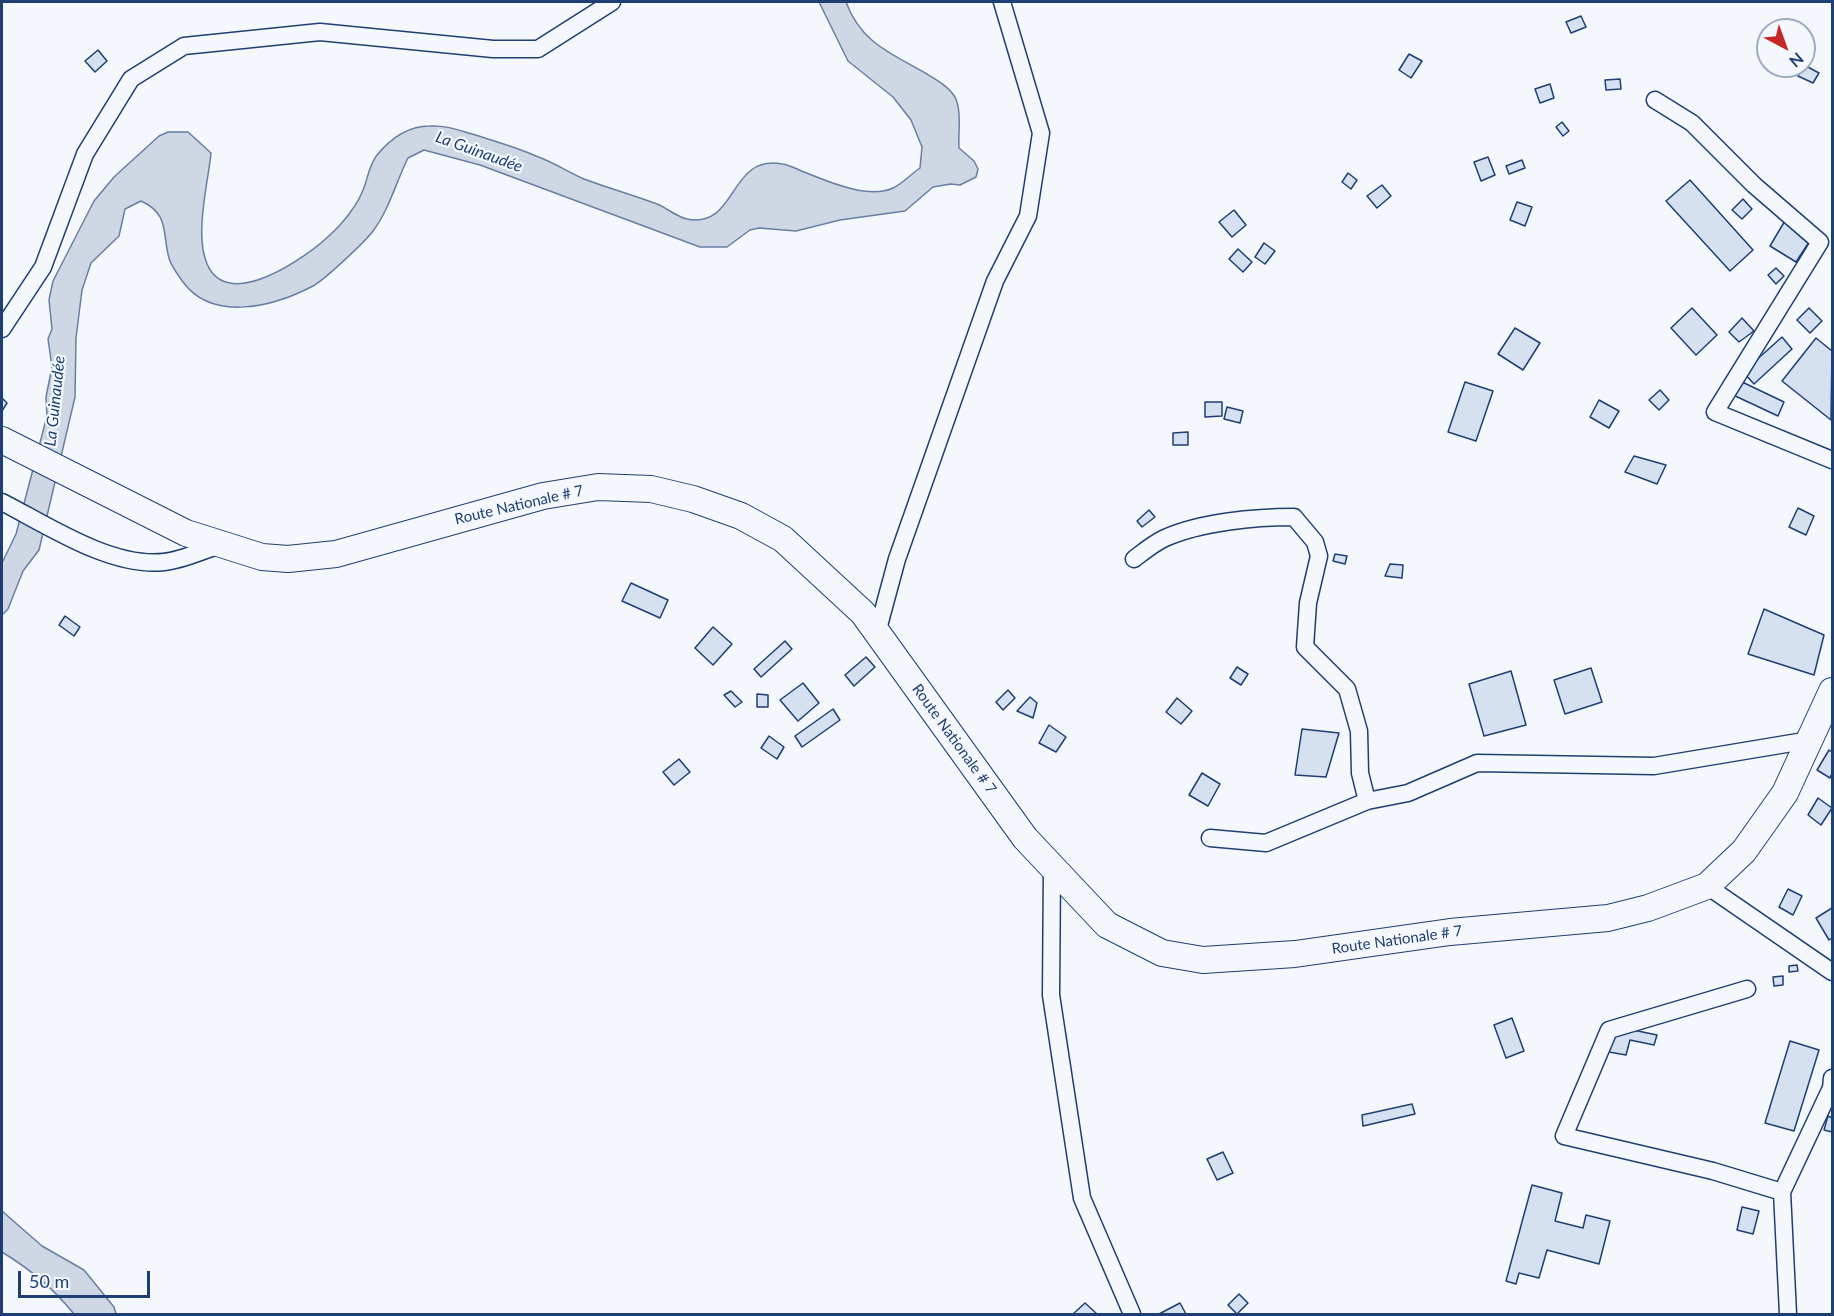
<!DOCTYPE html>
<html>
<head>
<meta charset="utf-8">
<style>
  body { margin:0 }
  #map { position:relative; width:1834px; height:1316px; overflow:hidden; background:#f4f7fb; font-family:Lato,sans-serif }
  canvas { display:block }
  .frame { position:absolute; inset:0; border:3px solid #1d3f73; pointer-events:none }
  .north { position:absolute; left:1756px; top:18px; width:60px; height:60px; box-sizing:border-box; background:#f4f7fb; border:2px solid #9eadc5; border-radius:50%; rotate:139deg; font-size:16px; font-weight:700; line-height:24px; text-align:center; color:#1d3f73 }
  .north::after { content:''; display:block; margin:auto; width:21px; height:27px; background:#c62828; clip-path:polygon(50% 0,100% 100%,50% 72%,0 100%) }
  .scale { position:absolute; left:18px; top:1271px; width:132px; height:27px; box-sizing:border-box; border:3px solid #1d3f73; border-top:0; padding-left:8px; font-size:18px; line-height:21px; white-space:nowrap; color:#1d3f73; -webkit-text-stroke:4px #f4f7fb; paint-order:stroke }
</style>
</head>
<body>
<div id="map">
<canvas width="1834" height="1316"></canvas>
<div class="frame"></div>
<div class="north">N</div>
<div class="scale">50 m</div>
</div>
<script>
const g = document.querySelector('canvas').getContext('2d');
g.lineJoin = 'round';
function fillPath(path, color) { g.fillStyle = color; g.fill(path, 'evenodd'); }
function strokePath(path, color, width, dash) { g.strokeStyle = color; g.lineWidth = width; g.lineCap = dash ? 'butt' : 'round'; g.setLineDash(dash || []); g.stroke(path); }
function label(font, color, halo, rows, align = 'center') {
  g.font = font + ' Lato,sans-serif'; g.lineWidth = 4.5; g.setLineDash([]); g.textBaseline = 'middle'; g.strokeStyle = halo; g.fillStyle = color; for (const [text, x, y, turn = 0] of rows) {
    g.save(); g.translate(x, y); g.rotate((+turn || 0) * Math.PI / 180); g.textAlign = isNaN(turn) ? turn : align; if (halo) g.strokeText(text, 0, 0); g.fillText(text, 0, 0); g.restore();
  }
}
const water = new Path2D(`
  M819 2H846C861 43 891 53 927 74 937 80 949 87 955 97 962 111 958 133 959 148L974 161 978 169 976 177 960 185 951 184 933 187 905 211 840 220 796 231 759 228 750 230 727 247H700L480 165 424 150 408 158C396 182 389 210 373 231 365 242 324 280 313 286 275 306 213 323 183 282 178 275 171 266 169 258 162 234 170 214 141 201L125 209 119 236 91 263 82 290 76 338 75 397 39 550 23 571 8 609 2 615V563L16 534 47 416 46 397 52 367 48 339 52 329 49 300 53 281 94 201 114 177 159 136 168 132H188L211 153C208 182 196 230 205 258 222 318 308 257 332 233 343 223 358 204 363 190 368 178 369 165 377 155 391 138 409 126 430 126 445 125 458 130 472 134 494 141 516 147 536 156 553 162 568 172 584 179 608 188 633 195 657 204 667 208 677 217 687 219 738 229 728 154 782 164 791 165 800 171 809 174 831 183 870 199 893 188 902 184 911 174 920 168L922 147 911 120 893 97 848 61Z
  M2 1211 42 1246 84 1270 114 1307 116 1314H74C52 1287 31 1270 2 1252Z`);
fillPath(water, '#cfd7e4');
strokePath(water, '#687fa3', 1.5);
const building = new Path2D(`
  M1581 16 1586 27 1571 33 1566 22Z
  M98 50 107 61 95 72 85 61Z
  M1409 54 1422 61 1411 78 1399 70Z
  M1804 65 1819 73 1813 83 1798 76Z
  M1620 79 1621 89 1606 90 1605 80Z
  M1550 84 1554 98 1540 103 1535 89Z
  M1562 122 1569 131 1563 136 1556 127Z
  M1488 157 1495 175 1481 181 1474 162Z
  M1522 160 1525 168 1509 174 1506 166Z
  M1348 173 1357 180 1351 189 1342 182Z
  M1690 180 1753 250 1730 271 1666 201Z
  M1382 185 1391 196 1377 208 1367 196Z
  M1743 199 1752 209 1742 219 1732 210Z
  M1517 202 1532 207 1525 226 1510 220Z
  M1234 210 1246 225 1232 237 1219 222Z
  M1786 219 1813 236 1796 262 1770 246Z
  M1264 243 1275 251 1265 264 1255 257Z
  M1238 249 1252 262 1243 272 1229 259Z
  M1776 268 1784 276 1776 284 1768 275Z
  M1692 308 1717 335 1696 355 1671 328Z
  M1809 308 1822 321 1810 333 1797 320Z
  M1742 318 1754 331 1739 342 1729 332Z
  M1515 328 1540 343 1523 370 1498 354Z
  M1782 337 1792 349 1754 384 1743 372Z
  M1816 338 1832 351 1831 420 1782 381Z
  M1738 380 1784 402 1778 416 1731 394Z
  M1465 382 1493 391 1476 441 1448 432Z
  M1660 390 1669 400 1659 410 1649 400Z
  M2 398 7 403 2 411Z
  M1599 400 1619 411 1609 428 1590 417Z
  M1205 402H1222V416L1205 417Z
  M1227 407 1243 411 1240 423 1224 419Z
  M1188 432V445H1173V433Z
  M1634 456 1666 465 1657 484 1625 472Z
  M1798 508 1814 516 1806 535 1789 527Z
  M1149 510 1155 517 1142 527 1137 521Z
  M1335 554 1347 556 1345 564 1333 561Z
  M1390 564 1403 565 1402 578 1385 576Z
  M631 583 668 600 660 618 622 601Z
  M1764 609 1824 635 1814 675 1748 654Z
  M65 616 80 627 74 636 59 625Z
  M713 627 732 644 713 665 695 648Z
  M785 641 792 649 761 677 754 669Z
  M866 657 875 667 854 686 845 675Z
  M1237 667 1248 674 1241 685 1230 678Z
  M1591 668 1602 702 1565 714 1554 680Z
  M1511 671 1526 725 1484 736 1469 684Z
  M803 683 819 703 798 721 780 700Z
  M1008 690 1015 698 1003 710 996 702Z
  M731 691 742 702 735 707 724 695Z
  M757 694 768 695V707H757Z
  M1030 697 1037 703 1033 718 1017 711Z
  M1177 698 1192 711 1181 724 1166 712Z
  M833 709 840 720 802 747 795 736Z
  M1049 725 1066 737 1056 752 1039 743Z
  M1302 729 1339 733 1326 777 1295 775Z
  M769 736 784 747 777 759 761 748Z
  M1829 750 1832 752V773L1830 778 1817 770Z
  M679 759 690 772 674 785 663 772Z
  M1202 773 1220 784 1208 806 1189 795Z
  M1818 798 1832 808 1821 825 1808 815Z
  M1788 889 1802 896 1793 915 1779 907Z
  M1832 908V938L1829 940 1816 918Z
  M1797 965 1798 971 1789 972V966Z
  M1783 976V985L1774 986 1773 977Z
  M1512 1018 1524 1051 1506 1058 1494 1025Z
  M1614 1026 1657 1035 1654 1045 1630 1040 1626 1055 1609 1052Z
  M1790 1041 1819 1050 1794 1131 1765 1123Z
  M1412 1104 1415 1114 1363 1126 1362 1115Z
  M1828 1116 1832 1118V1132L1824 1130Z
  M1223 1152 1233 1173 1217 1180 1207 1159Z
  M1532 1185 1562 1193 1555 1221 1583 1228 1586 1215 1610 1221 1599 1264 1547 1250 1539 1278 1519 1273 1516 1284 1506 1281Z
  M1742 1207 1759 1211 1753 1234 1737 1230Z
  M1239 1294 1248 1303 1237 1314 1228 1305Z
  M1085 1303 1097 1314H1073Z
  M1180 1303 1186 1314H1159Z`);
fillPath(building, '#d5e0f0');
strokePath(building, '#1d3f73', 1.5);
const street = new Path2D(`
  M1655 100 1692 123 1754 185 1820 242 1715 412 1832 460
  M2 329 43 267 85 154 131 79 184 46 320 32 493 49H538L612 2
  M2 502C47 525 111 568 164 562 183 560 203 550 221 545
  M1134 559C1143 552 1154 543 1165 538 1201 522 1255 517 1294 517L1315 542 1319 556 1308 603 1305 647 1347 689 1359 731 1360 773 1367 801
  M877 633 897 559 995 281 1028 216 1041 133 1002 2
  M1210 838 1266 843 1367 801 1408 793 1477 763 1654 766 1810 740
  M1052 867 1051 995 1082 1198 1132 1314
  M1707 886 1832 972
  M1747 989 1609 1030 1564 1136 1713 1171 1782 1192
  M1788 1314 1782 1192 1831 1088 1832 1078`);
const primary = new Path2D(`
  M2 440 186 533 262 557 288 559 336 554 543 496 598 487 651 489 693 499 741 516 783 539 863 613 1025 838 1107 925 1162 953 1203 960 1295 954 1450 932 1608 918 1648 908 1707 886 1744 851 1785 793 1832 691`);
strokePath(street, '#1d3f73', 19);
strokePath(primary, '#1d3f73', 28);
strokePath(street, '#f4f7fb', 16);
strokePath(primary, '#f4f7fb', 26);
label('15px', '#1d3f73', '#f4f7fb', [
  ["Route Nationale # 7",519,505,-13],
  ["Route Nationale # 7",954,739,54],
  ["Route Nationale # 7",1397,940,-8]
]);
label('italic 16px', '#1d3f73', '#f4f7fb', [
  ["La Guinaudée",479,152,20],
  ["La Guinaudée",55,401,-84]
]);
</script>
</body>
</html>
